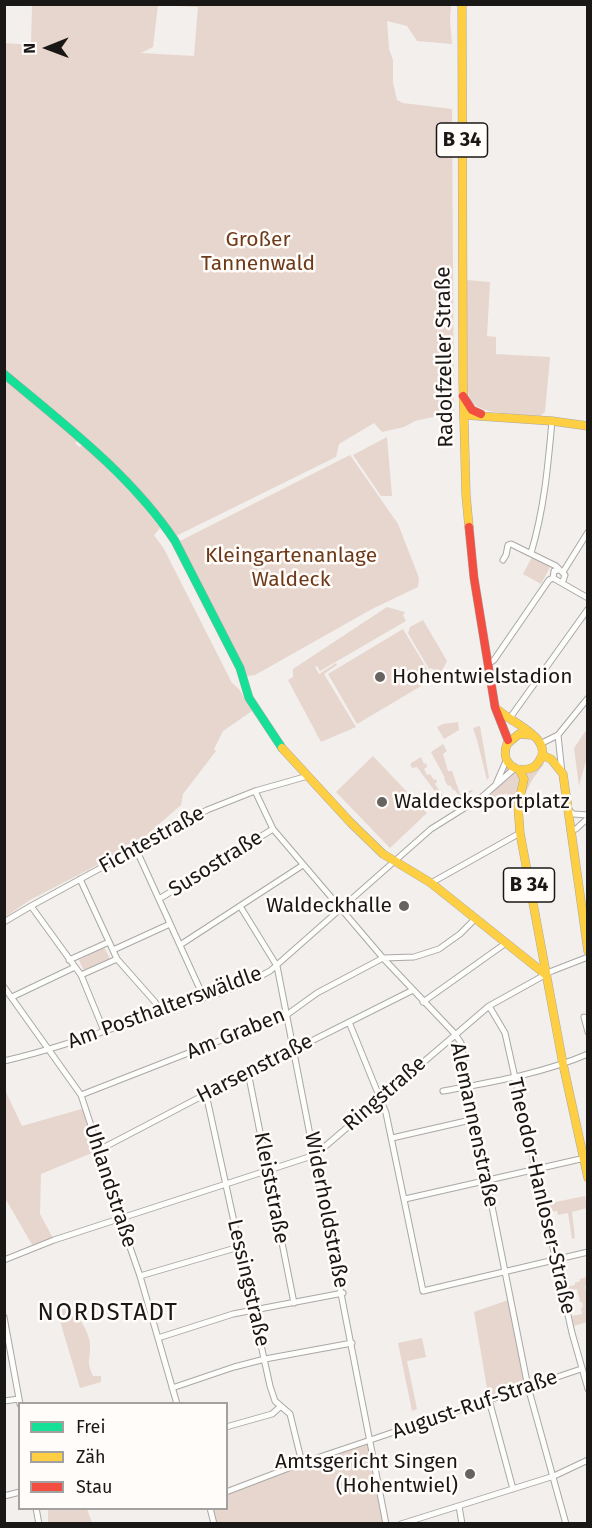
<!DOCTYPE html>
<html>
<head>
<meta charset="utf-8">
<style>
  body { margin:0 }
  #map { position:relative; width:592px; height:1528px; overflow:hidden; background:#f2efec; font-family:"Fira Sans",sans-serif }
  canvas { display:block }
  .frame { position:absolute; inset:0; border:6px solid #1a1816; pointer-events:none }
  .legend { position:absolute; left:18px; top:1402px; width:210px; height:108px; box-sizing:border-box; background:#fffcfa; border:2px solid #a3a19f; margin:0; padding:8px 10px; list-style:none; font-size:18px; color:#1a1816 }
  .legend li { display:flex; align-items:center; gap:12px; height:30px }
  .legend b { width:30px; border:2px solid #a3a19f }
  .north { position:absolute; left:18px; top:18px; width:60px; height:60px; -webkit-text-stroke:4px #fffcfa; paint-order:stroke; rotate:269deg; font-size:16px; font-weight:700; line-height:24px; text-align:center; color:#1a1816 }
  .north::after { content:''; display:block; margin:auto; width:21px; height:27px; background:#1a1816; clip-path:polygon(50% 0,100% 100%,50% 72%,0 100%) }
</style>
</head>
<body>
<div id="map">
<canvas width="592" height="1528"></canvas>
<div class="frame"></div>
<ul class="legend">
<li><b style="height:8px;background:#16e098"></b>Frei</li>
<li><b style="height:8px;background:#ffcf43"></b>Zäh</li>
<li><b style="height:8px;background:#f24e42"></b>Stau</li>
</ul>
<div class="north">N</div>
</div>
<script>
const g = document.querySelector('canvas').getContext('2d');
g.lineJoin = 'round';
function fillPath(path, color) { g.fillStyle = color; g.fill(path, 'evenodd'); }
function strokePath(path, color, width, dash) { g.strokeStyle = color; g.lineWidth = width; g.lineCap = dash ? 'butt' : 'round'; g.setLineDash(dash || []); g.stroke(path); }
function label(font, color, halo, rows, align = 'center') {
  g.font = font + ' "Fira Sans",sans-serif'; g.lineWidth = 5; g.setLineDash([]); g.textBaseline = 'middle'; g.strokeStyle = halo; g.fillStyle = color; for (const [text, x, y, turn = 0] of rows) {
    g.save(); g.translate(x, y); g.rotate((+turn || 0) * Math.PI / 180); g.textAlign = isNaN(turn) ? turn : align; if (halo) g.strokeText(text, 0, 0); g.fillText(text, 0, 0); g.restore();
  }
}
fillPath(new Path2D(`
  M32 5H451L450 20 452 44 417 41 407 26 387 21 389 49 393 60V83L397 100 403 103 452 109 454 425 450 421 448 406 442 408 433 417 415 421 404 427 382 432 374 423 339 444 336 457 176 536 144 495 88 440 5 370 4 43 31 45ZM158 5 198 7 194 56 141 53 153 47Z
  M467 280 490 282 487 336 496 337V354L550 357 545 412 540 416C525 414 484 415 474 404 469 399 468 392 467 386Z
  M5 378 79 440 75 443 79 447 84 445 137 499 160 528 154 535 164 549 232 683 239 689 252 711 223 731 214 749 216 751 183 794 181 805 134 846 30 900 5 917Z
  M387 437 392 496H381L353 455Z
  M350 455 398 524 419 578 418 587 372 609 255 675 247 676 180 541Z
  M532 557 550 567 541 584 523 574Z
  M387 607 405 612 403 615 406 621 320 671 317 666 315 667 319 674 336 663 337 665 324 674 356 727 321 742 288 680 293 677V669Z
  M423 620 447 661 439 676 432 668 429 669 408 633 410 627Z
  M403 629 433 679 357 724 328 674Z
  M458 722 459 730 444 739 437 727 443 724Z
  M480 726 489 778 487 780 477 740 473 728Z
  M587 729V757L579 786 574 748Z
  M443 744 447 751 443 754 448 771H452L460 794 472 790 473 791 460 799 455 790H453L450 785 448 786 444 779 445 778C440 768 436 762 431 752Z
  M373 756 427 813 390 848 336 792Z
  M421 757 424 764 426 763 427 767 424 769 427 775 430 774 434 780 436 779 437 782 435 784 450 807 445 810 434 790 417 767 412 768 410 764Z
  M506 761 520 771 540 761 544 764 532 780 517 810H511L507 793 491 799 482 797 492 789Z
  M104 947 110 959 84 971 79 960Z
  M4 1088 22 1126 85 1108 99 1150 41 1174 40 1214 54 1240 34 1248 5 1198Z
  M585 1196 587 1208 572 1212 575 1238 572 1239 568 1213 558 1215 557 1211 549 1212 546 1204Z
  M587 1277V1285L585 1286 587 1296V1322L574 1326 572 1316 582 1314 581 1308 583 1307 582 1302H580L577 1289 567 1291 566 1287 575 1285V1283L580 1281V1279Z
  M511 1299 528 1387 489 1400 474 1312Z
  M72 1306C78 1317 91 1334 90 1347 90 1363 86 1359 93 1376H101V1382L80 1388 57 1311Z
  M422 1338 426 1357 407 1361 417 1409 412 1411 398 1343Z
  M370 1441 386 1523H216L212 1509 226 1508 227 1492Z
  M48 1509H87L92 1523H48Z`), '#e7d6cd');
const street = new Path2D(`
  M531 553C544 510 548 466 552 421
  M503 560 506 555 508 545 511 544 556 566 565 575 563 581 560 582 553 578 554 571 558 570
  M563 572 588 532
  M560 582 588 598
  M488 664 494 660 549 580 553 578
  M512 721V715L588 609
  M558 735 562 773
  M540 744 558 735 588 698
  M496 784 506 761
  M255 791 273 829 383 958 455 1034 461 1043 468 1086 528 1387 566 1524
  M568 809 573 814 588 815
  M570 830 576 829 588 818
  M136 849 204 998
  M80 879 117 959 155 1002 160 1012
  M431 883 520 833
  M159 899 273 829
  M31 906 81 975 104 1031
  M240 906 277 966 386 1524
  M4 922 31 906 207 810 255 791 308 776
  M180 945 303 865
  M113 950 170 924
  M69 960 109 942
  M81 975 117 959
  M4 987 81 1095 99 1150V1158L140 1276 177 1404
  M12 997 75 967
  M423 1002 506 943
  M489 1006 505 1033 572 1333 588 1389
  M584 1017 588 1032
  M349 1022 386 1113 423 1291 588 1252
  M4 1061C57 1049 107 1030 158 1013 195 1000 236 990 270 971L431 829 482 797 514 769
  M248 1072 294 1303
  M443 1091C492 1082 541 1074 588 1054
  M206 1094 270 1386 275 1401 290 1414 302 1463
  M81 1095 288 1014 317 993 383 958 414 957 439 949 460 934 476 918
  M392 1138 475 1119
  M99 1150 206 1094 413 990
  M405 1199 585 1158
  M4 1260 54 1240 315 1155 489 1006 552 971 588 957
  M140 1276 239 1247
  M4 1317 20 1404
  M158 1338 233 1314 343 1293
  M172 1388 234 1367 265 1359 352 1343
  M489 1400 513 1489
  M4 1401 19 1399
  M226 1427 272 1414 280 1407
  M226 1492 302 1463 581 1369
  M4 1496 20 1492
  M459 1506 462 1524
  M36 1508 39 1524
  M210 1508 214 1524
  M401 1524 554 1476 588 1460`);
const fast = new Path2D(`
  M4 374C65 425 131 475 175 541L240 668 249 698 282 748`);
const slow = new Path2D(`
  M462 4 463 382 466 495 469 527
  M464 415 552 421 588 426
  M498 710C513 724 562 741 534 767 516 775 500 763 507 744L519 734 531 735
  M282 748 351 823 383 854 431 883 545 974
  M542 755 551 759 563 774 588 951
  M520 771 524 779 518 806 520 833 563 1064 588 1178`);
const jam = new Path2D(`
  M463 396 472 410 481 414
  M469 527 474 578 495 707 508 740`);
strokePath(street, '#aaa8a6', 7);
strokePath(fast, '#aaa8a6', 9);
strokePath(slow, '#aaa8a6', 9);
strokePath(jam, '#aaa8a6', 9);
strokePath(street, '#fdfdfc', 5);
strokePath(fast, '#16e098', 8);
strokePath(slow, '#ffcf43', 8);
strokePath(jam, '#f24e42', 8);
for (const [x, y, r, color] of [
  [380,677,6,"#666361"],
  [382,802,6,"#666361"],
  [404,906,6,"#666361"],
  [470,1474,6,"#666361"]
]) { const dot = new Path2D(); dot.arc(x, y, r, 0, 2 * Math.PI); g.fillStyle = color; g.fill(dot); strokePath(dot, '#fffcfa', 2); }
for (const [x, y, w] of [
  [462,140,51],
  [529,885,51]
]) { const box = new Path2D(); box.roundRect(x - w / 2, y - 17, w, 34, 4.5); g.fillStyle = '#fffcfa'; g.fill(box); strokePath(box, '#1a1816', 1.5); }
label('bold 20px', '#1a1816', null, [
  ["B 34",462,140],
  ["B 34",529,885]
]);
label('21px', '#6d3a1a', '#fffcfa', [
  ["Großer",258,240],
  ["Tannenwald",258,264],
  ["Kleingartenanlage",291,556],
  ["Waldeck",291,580]
]);
label('21px', '#1a1816', '#fffcfa', [
  ["Radolfzeller Straße",445,357,-91],
  ["Fichtestraße",152,840,-29],
  ["Susostraße",216,864,-32],
  ["Am Posthalterswäldle",165,1008,-20],
  ["Am Graben",236,1034,-22],
  ["Harsenstraße",255,1069,-27],
  ["Ringstraße",385,1094,-41],
  ["Alemannenstraße",474,1125,78],
  ["Uhlandstraße",110,1186,72],
  ["Kleiststraße",271,1188,79],
  ["Theodor-Hanloser-Straße",541,1196,77],
  ["Widerholdstraße",326,1210,79],
  ["Lessingstraße",248,1283,77],
  ["August-Ruf-Straße",475,1405,-19]
]);
label('21px', '#1a1816', '#fffcfa', [
  ["Hohentwielstadion",392,677],
  ["Waldecksportplatz",394,802],
  ["Waldeckhalle",392,906,"right"],
  ["Amtsgericht Singen",458,1462,"right"],
  ["(Hohentwiel)",458,1486,"right"]
], 'left');
g.letterSpacing = '1.5px';
label('24px', '#1a1816', '#fffcfa', [
  ["NORDSTADT",108,1313]
]);
g.letterSpacing = '0px';
</script>
</body>
</html>
